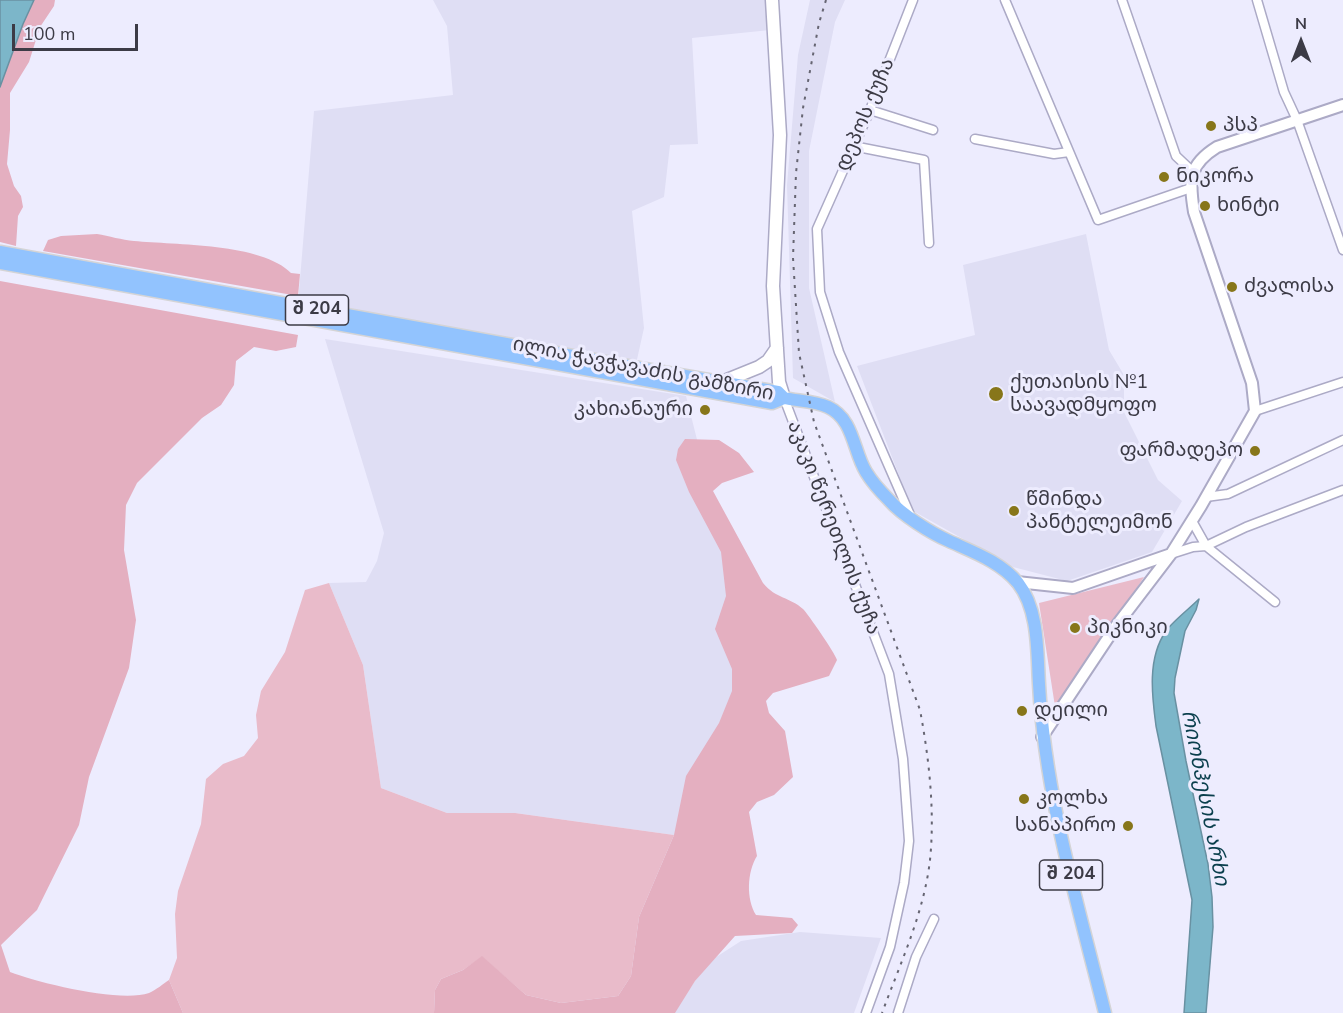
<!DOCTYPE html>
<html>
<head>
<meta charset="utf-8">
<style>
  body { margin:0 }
  #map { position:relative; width:1343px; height:1013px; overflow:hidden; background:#edecfe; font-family:"Nunito Sans",sans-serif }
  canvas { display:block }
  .north { position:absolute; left:1271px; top:12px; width:60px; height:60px; -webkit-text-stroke:4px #edecfe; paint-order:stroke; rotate:0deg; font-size:16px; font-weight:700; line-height:24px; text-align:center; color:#3c3b46 }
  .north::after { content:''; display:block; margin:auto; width:21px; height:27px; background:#3c3b46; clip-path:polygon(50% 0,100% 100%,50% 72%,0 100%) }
  .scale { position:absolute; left:12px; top:24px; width:126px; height:27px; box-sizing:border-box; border:3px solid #3c3b46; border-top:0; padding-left:8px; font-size:18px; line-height:21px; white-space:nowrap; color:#3c3b46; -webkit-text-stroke:4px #edecfe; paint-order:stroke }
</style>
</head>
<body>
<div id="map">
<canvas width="1343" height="1013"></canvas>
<div class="north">N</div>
<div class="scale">100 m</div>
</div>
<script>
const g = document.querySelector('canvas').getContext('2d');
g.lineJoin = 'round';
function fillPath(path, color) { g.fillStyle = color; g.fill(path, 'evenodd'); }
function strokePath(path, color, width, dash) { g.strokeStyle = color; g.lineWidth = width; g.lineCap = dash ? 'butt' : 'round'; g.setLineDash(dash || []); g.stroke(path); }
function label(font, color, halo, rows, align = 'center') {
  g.font = font + ' "Nunito Sans","Noto Sans Georgian",sans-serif'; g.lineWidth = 6; g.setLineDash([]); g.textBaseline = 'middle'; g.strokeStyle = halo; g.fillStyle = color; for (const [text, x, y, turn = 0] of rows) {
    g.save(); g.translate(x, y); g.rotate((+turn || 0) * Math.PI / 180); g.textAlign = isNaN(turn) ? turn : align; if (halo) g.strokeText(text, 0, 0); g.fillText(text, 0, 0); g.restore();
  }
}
fillPath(new Path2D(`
  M433 0H768L770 30 692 38 698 144 670 145 664 197 632 211 644 328 636 364 298 303 314 111 453 95 447 26Z
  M810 0H845L835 22 809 151V288L835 402 793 378 787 185 798 55Z
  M1086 234 1109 350 1124 375V412L1158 480 1182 501 1152 552 1067 581 1013 567 915 512 902 483 857 366 975 335 963 265Z
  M325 339 686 396 710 491 751 696 732 840 674 835 515 813H447L381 788 363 665 329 583 366 582 377 561 384 533Z
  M800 932 881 938 854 1013H675V1008L710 961 741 941Z`), '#dfdef4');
fillPath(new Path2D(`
  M1144 577 1056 713 1039 603Z
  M329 583 363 665 381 788 447 813H515L674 835 639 917 631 976 618 996 561 1003 526 995 482 957 463 970 441 979 435 990 434 1013H183L169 980 177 958 175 914 178 891 201 824 206 779 223 764 244 756 258 738 256 715 261 691 285 652 305 590Z`), '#e9bbca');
fillPath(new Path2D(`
  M34 0H55L54 6 40 27 29 62 10 93V130L7 164 14 186 21 196 23 207 18 216 16 246 0 242V87L23 24Z
  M97 234C109 236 122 240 134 241 175 245 262 243 291 273L300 274 298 296 43 251 48 240 61 236Z
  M0 281 298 335 296 347 276 351 254 347 236 361 234 385 221 405 202 418 137 483 126 505 124 550 136 620 129 668 89 777 79 825 37 910 1 945 10 972C39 983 120 1003 149 993 156 990 163 984 169 980L183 1013H0Z
  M685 439 719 440 739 453 754 472 722 483 713 491 763 583C776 599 790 597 803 609 808 614 835 653 837 660L829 676 773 693 766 701 769 713 785 731 793 777 774 795 757 802 749 812 757 856C747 872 746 899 756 915L792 918 798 925 792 933 735 936 695 981 675 1013H434L435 990 441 979 463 970 482 956 526 995 561 1003 618 996 631 976 639 917 674 835 686 776 719 723 732 691V669L715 629 726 596 721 552 689 492 676 460 678 449Z`), '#e4afc0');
const water = new Path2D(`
  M0 0H34L23 24 0 87Z
  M1199 599 1196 610 1185 631 1175 678 1174 693 1186 761 1208 864 1212 897 1213 927 1206 1013H1184L1192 900 1156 726C1152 696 1147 658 1166 631 1172 622 1190 608 1199 599Z`);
fillPath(water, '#7cb6c9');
strokePath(water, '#6991a2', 1.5);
const minor = new Path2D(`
  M1005 0 1098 220 1191 188
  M1122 0 1176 156 1192 171
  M1257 0 1284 92 1297 120 1343 250
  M870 110 933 130
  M975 139 1054 154 1069 152
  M853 146 924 160 929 243
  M784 398 889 674 903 759 909 841 904 883 890 947 866 1013
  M1255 411 1343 382
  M1206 497 1228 494 1343 440
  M911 517 839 352 820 292 817 229 870 110 913 0
  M1192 521 1206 546 1246 527 1343 490
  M1171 554 1193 547 1206 546 1275 602
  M898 1013 916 957 934 919`);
const tertiary = new Path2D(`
  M1017 582 1073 588 1171 554
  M1042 737 1116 626 1171 554 1201 506 1255 411 1252 383 1194 212C1189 180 1188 165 1217 147L1343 105`);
const secondary = new Path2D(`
  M772 0 780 135 773 286 779 382 784 398
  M722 382 759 367 768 361 777 348`);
const primary = new Path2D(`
  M0 252 633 367 778 392 784 398
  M0 263 772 403 784 398
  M784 398C798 401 815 401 828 407 854 419 853 451 866 472 872 482 881 492 889 500 902 515 931 533 949 541 973 552 1001 562 1018 583 1039 610 1037 652 1039 684 1045 796 1078 905 1105 1013`);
strokePath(minor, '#acaac6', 11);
strokePath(tertiary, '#acaac6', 14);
strokePath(secondary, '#acaac6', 15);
strokePath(primary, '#d4d4d6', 15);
strokePath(minor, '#fff', 8);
strokePath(tertiary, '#fff', 10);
strokePath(secondary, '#fff', 12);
strokePath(primary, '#92c3fe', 12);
strokePath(new Path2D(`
  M826 0 819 23 803 108 796 173 793 258 799 353 814 422 920 710C929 758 935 811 930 860 924 913 900 964 882 1013`), '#666572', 2, [3, 6]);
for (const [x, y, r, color] of [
  [1211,126,6,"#87761a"],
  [1164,177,6,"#87761a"],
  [1205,206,6,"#87761a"],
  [1232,287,6,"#87761a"],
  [996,394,8,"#87761a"],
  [705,410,6,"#87761a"],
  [1255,451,6,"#87761a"],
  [1014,511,6,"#87761a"],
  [1075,628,6,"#87761a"],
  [1022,711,6,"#87761a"],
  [1024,799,6,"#87761a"],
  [1128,826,6,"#87761a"]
]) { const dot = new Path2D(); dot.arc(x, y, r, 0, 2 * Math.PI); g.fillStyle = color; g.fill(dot); strokePath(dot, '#edecfe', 2); }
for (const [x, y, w] of [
  [317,310,63],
  [1071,875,63]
]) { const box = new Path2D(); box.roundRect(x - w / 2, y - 15, w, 30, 4.5); g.fillStyle = '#edecfe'; g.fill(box); strokePath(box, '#3c3b46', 1.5); }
label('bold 18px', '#3c3b46', null, [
  ["შ 204",317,310],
  ["შ 204",1071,875]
]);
label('20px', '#3c3b46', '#edecfe', [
  ["დეპოს ქუჩა",866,115,-67],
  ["ილია ჭავჭავაძის გამზირი",643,370,11],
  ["აკაკი წერეთლის ქუჩა",833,528,69]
]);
label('20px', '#3c3b46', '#edecfe', [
  ["პსპ",1223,126],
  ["ნიკორა",1176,177],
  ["ხინტი",1217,206],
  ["ძვალისა",1244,287],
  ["ქუთაისის №1",1010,383],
  ["საავადმყოფო",1010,406],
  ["კახიანაური",693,410,"right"],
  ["ფარმადეპო",1243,451,"right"],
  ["წმინდა",1026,500],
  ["პანტელეიმონ",1026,523],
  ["პიკნიკი",1087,628],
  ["დეილი",1034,711],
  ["კოლხა",1036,799],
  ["სანაპირო",1116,826,"right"]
], 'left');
label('italic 21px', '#0a3f4d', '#edecfe', [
  ["რიონჰესის არხი",1204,798,79]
]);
</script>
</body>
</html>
